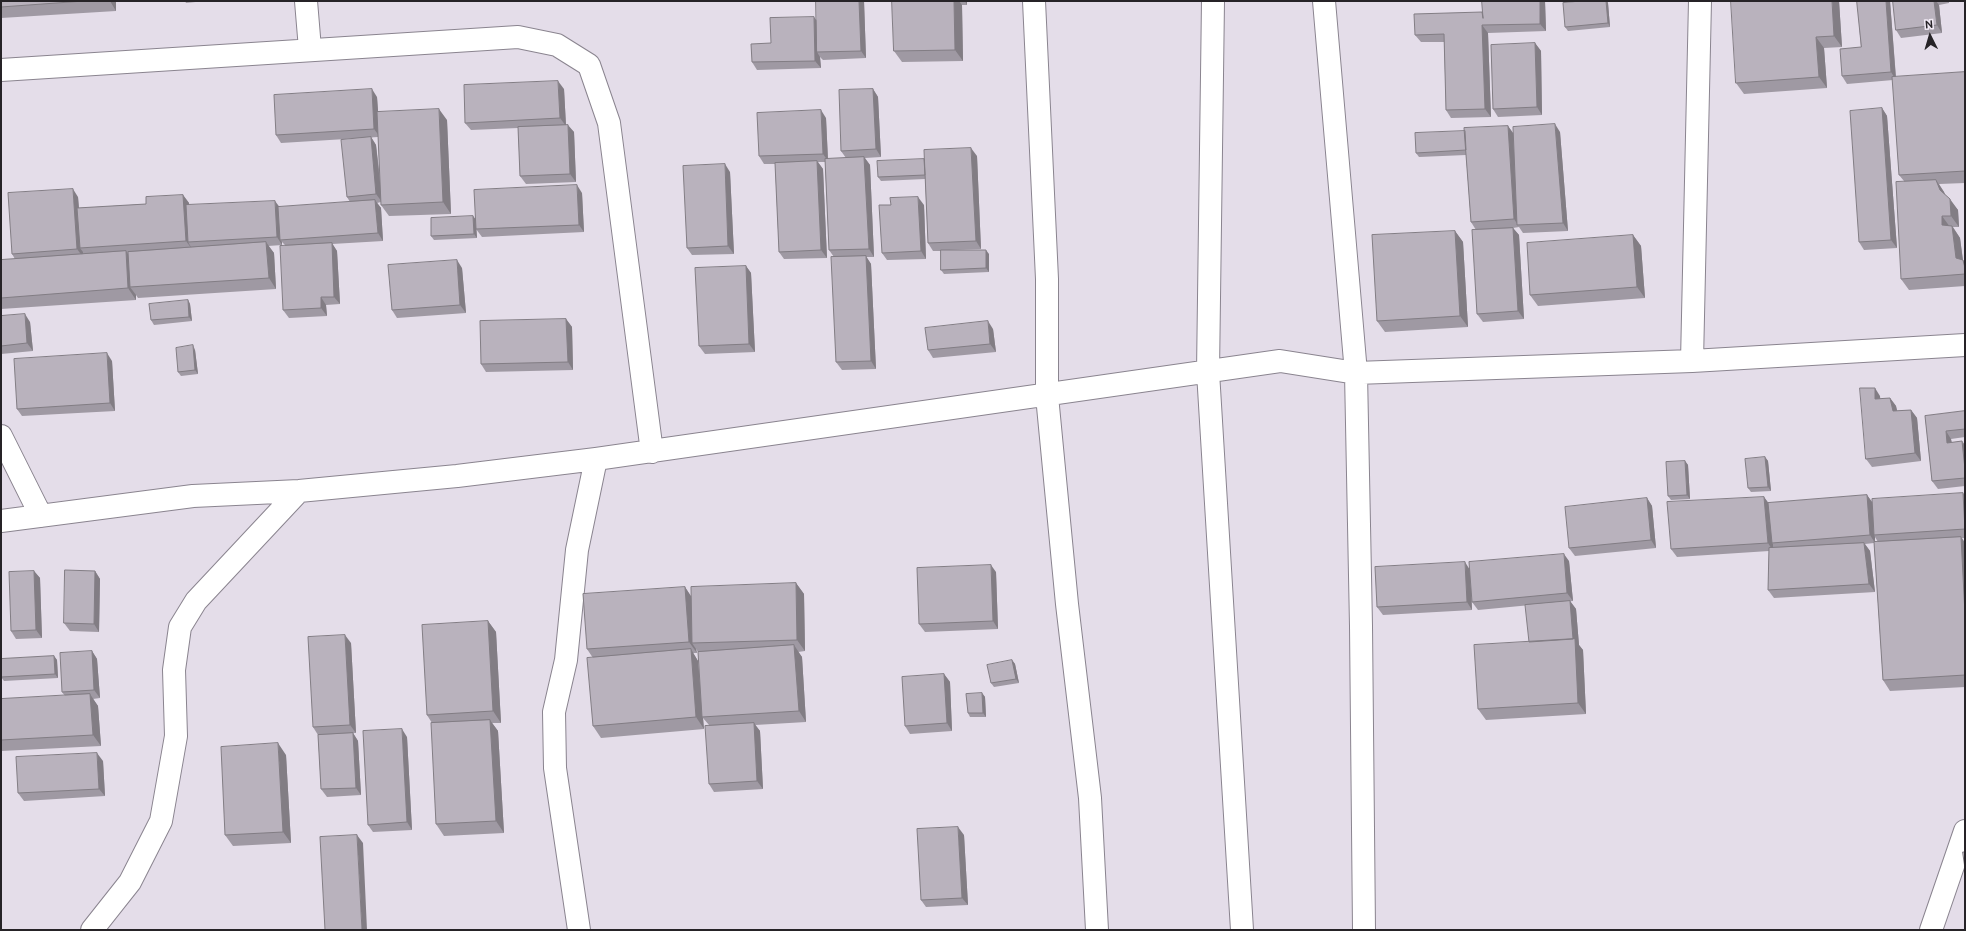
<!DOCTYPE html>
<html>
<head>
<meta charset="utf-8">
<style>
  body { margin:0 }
  #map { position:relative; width:1966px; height:931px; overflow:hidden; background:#e4dde9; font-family:Ubuntu,sans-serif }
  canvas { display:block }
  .frame { position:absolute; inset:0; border:2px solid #262327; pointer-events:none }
  .north { position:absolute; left:1910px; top:16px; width:40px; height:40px; -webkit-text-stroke:3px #f2ebf6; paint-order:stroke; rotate:355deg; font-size:11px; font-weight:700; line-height:16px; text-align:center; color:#262327 }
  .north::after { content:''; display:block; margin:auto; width:14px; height:18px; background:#262327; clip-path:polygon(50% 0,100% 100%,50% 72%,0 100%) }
</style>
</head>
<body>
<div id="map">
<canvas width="1966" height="931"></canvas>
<div class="frame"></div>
<div class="north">N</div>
</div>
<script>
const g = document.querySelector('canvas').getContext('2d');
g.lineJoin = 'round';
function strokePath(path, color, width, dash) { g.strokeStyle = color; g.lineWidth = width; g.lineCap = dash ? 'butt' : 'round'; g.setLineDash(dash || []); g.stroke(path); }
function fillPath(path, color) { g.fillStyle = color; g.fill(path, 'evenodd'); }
const minor = new Path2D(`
  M306 1 310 49
  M1034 1 1047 279V396L1067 604 1090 798 1097 930
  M1213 1 1208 372 1242 930
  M1324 1 1356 373 1361 626 1364 930
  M1 70 518 37 557 45 589 65 609 123 652 452
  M1692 361 1700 1
  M1 436 41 516
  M1 521 193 496 299 491 457 476 596 459 1280 361 1356 373 1692 361 1965 345
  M92 930 130 882 161 821 176 736 174 670 180 627 196 601 299 491
  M579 930 555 768 554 712 566 660 577 550 596 459
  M1931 930 1965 831`);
strokePath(minor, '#8a848f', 24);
strokePath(minor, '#fff', 22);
fillPath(new Path2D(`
  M1 1H116V11L1 18Z
  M185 1H205L186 3Z
  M864 1 866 58 823 60 820 57 821 68 757 70 752 62 771 43 816 20Z
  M892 1H967V5H962L963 61 902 62 894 51Z
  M1482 1H1545L1546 31 1488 33 1491 117 1451 118 1446 110 1444 42H1421L1415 35 1482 12 1483 13Z
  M1581 1H1607L1608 3 1610 27 1568 31 1565 27Z
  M1839 1 1842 47 1824 48 1827 88 1744 94 1736 83Z
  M1857 1H1890L1896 77 1965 72V183L1939 184 1944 192 1945 195 1958 210 1959 227H1953L1960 238 1963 260 1965 262V286L1909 290 1901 279 1904 181 1899 175 1893 80 1847 84 1842 76 1861 47Z
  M1893 1H1949V3L1939 5 1942 33 1901 38 1896 30Z
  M1535 43 1541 51 1542 115 1498 117 1493 109Z
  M564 89 566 125 574 132 576 182 526 184 520 176 518 128 471 130 465 123Z
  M873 89 878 97 881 157 865 158 870 165 874 257H866L871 264 876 369 842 370 836 362 834 257 829 250 825 162H818L823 169 827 258 784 259 779 252 775 164H764L759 156 826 118 828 159 846 158 841 151Z
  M377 97 378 112 447 120 451 214 389 216 381 205V202L377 203 381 208 383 241 332 244 337 251 340 304 326 305 327 316 289 318 283 310 285 245 282 242V245L268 246 274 253 276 289 138 298 136 295V300L1 309V260L15 259 12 254 78 197 79 208 146 204 183 195 189 203V205L280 207 350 202 347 197 371 137 376 145 380 177 378 137 281 143 276 135Z
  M1882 108 1887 116 1897 248 1864 250 1859 242Z
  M1508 126 1513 133 1560 132 1568 231 1523 233 1519 227 1513 228 1519 235 1524 319 1483 322 1477 314 1476 230 1471 222 1466 155 1419 157 1416 153 1465 131Z
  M977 156 981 249 949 250 989 254V272L944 274 941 270V251H933L928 243 925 179 881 181 878 177 924 159Z
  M730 172 734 254 692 255 687 248Z
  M582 193 584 232 482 237 476 229 477 238 434 240 431 236 473 216 476 220Z
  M891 205H924L926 259 887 260 882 253Z
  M1455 231 1463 242 1468 327 1385 332 1377 321Z
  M1633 235 1641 246 1645 298 1538 306 1530 295Z
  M746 266 751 273 755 352 705 354 699 346Z
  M462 268 466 313 397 318 392 310Z
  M188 300 190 304 192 321 154 325 151 320Z
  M1 316 30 322 33 351 1 354Z
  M566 319 572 327 573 370 486 372 481 364Z
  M993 329 996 352 933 358 928 350Z
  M195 350 198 374 181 376 178 372Z
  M112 361 115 411 22 416 17 409Z
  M1880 396V399L1890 398 1896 406 1897 411 1911 410 1917 418 1921 461 1872 467 1866 459Z
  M1965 411V437L1951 439 1952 442 1965 445V486L1938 489 1932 481 1925 416Z
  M1765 457 1768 461 1771 491 1751 492 1748 488Z
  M1685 461 1688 465 1690 499 1671 500 1668 496Z
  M1963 493 1965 496V538H1962L1965 543V687L1890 691 1883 680 1874 543 1865 544 1870 551 1875 592 1774 598 1768 590 1769 551 1677 557 1671 549 1764 497 1768 503 1867 495 1872 502ZM1875 537 1878 542H1875Z
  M1647 498 1652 506 1656 548 1575 556 1569 548Z
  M1569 561 1573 601 1478 610 1472 602 1471 585 1472 610 1383 615 1377 607 1470 569Z
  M34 571 40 578 42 638 16 639 11 631Z
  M95 571 100 579 99 632 70 631 64 623Z
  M996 572 998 629 925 632 919 624Z
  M796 583 804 594 805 651 798 652 802 657 806 722 755 725 760 731 763 789 714 792 709 784V725L703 718 704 729 601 738 593 726V658L587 649 685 587 691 596ZM696 649 698 652 700 682 698 661 693 653H697Z
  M1570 601 1576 609 1579 645 1583 650 1586 714 1486 720 1478 709 1529 642Z
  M488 621 496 632 501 723H492L498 731 504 833 444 836 436 824 432 723 427 715Z
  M351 643 356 733H351H353L358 741 361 795 327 797 321 789 318 735 313 727Z
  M92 651 97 659 100 698 93 699 98 706 101 746 1 751V699L65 696 62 692Z
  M54 656 57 660 58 678 4 681 1 677V659Z
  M1012 660 1015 664 1019 683 994 687 991 683Z
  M944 674 950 682 952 731 910 734 905 726Z
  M982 693 985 697 986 717H970L968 713Z
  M407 737 412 830 373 832 368 825Z
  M286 755 291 843 233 846 225 835Z
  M103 761 105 796 24 801 18 793Z
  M964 835 968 905 926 907 921 900Z`), '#9f99a3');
fillPath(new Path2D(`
  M110 1H116V11Z
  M859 1H864L866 58 861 51Z
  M954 1H959L962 5 963 61 955 50Z
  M965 1H967V5Z
  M1540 1H1545L1546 31 1540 24Z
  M1606 1H1607L1608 3 1610 27 1608 23Z
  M1832 1H1839L1842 47 1834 36Z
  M1886 1H1890L1896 80 1891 72Z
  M1934 1H1936L1939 5 1942 33 1937 25Z
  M814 17 820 25 817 52 820 57 821 68 815 61Z
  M1482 25 1488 33 1491 117 1485 109Z
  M1816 37 1824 48 1827 88 1819 77Z
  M1535 43 1541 51 1542 115 1537 107Z
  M558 81 564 89 566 126 560 118Z
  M372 89 377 97 380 137 374 129Z
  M873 89 878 97 881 157 876 149Z
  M1882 108 1887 116 1897 248 1891 240Z
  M439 109 447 120 451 214 443 202Z
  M821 110 826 118 828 161 823 154Z
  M1555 124 1560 132 1568 231 1563 223Z
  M568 125 574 132 576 182 570 174Z
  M1508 126 1513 133 1518 225 1514 219Z
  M371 137 376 145 382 202 376 194Z
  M971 148 977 156 981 249 976 241Z
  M864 157 870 165 874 257 869 249Z
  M817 161 823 169 827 258 821 250Z
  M725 164 730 172 734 254 728 246Z
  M1936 180 1944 192 1948 201 1940 190Z
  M577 185 582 193 584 232 579 225Z
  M73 189 78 197 82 248H80L83 252V257L77 249Z
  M183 195 189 203 191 241 188 242 191 247 192 249 186 241Z
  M918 197 924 205 926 259 921 251Z
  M1950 199 1958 210 1959 227 1951 216Z
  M375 200 381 208 383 241 378 233Z
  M275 201 281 209 280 240 282 242V245L277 237Z
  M473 216 476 220 477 238 474 234Z
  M1942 216 1950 227 1942 225Z
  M1952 226 1960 238 1964 269 1956 258Z
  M1513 228 1519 235 1524 319 1518 311Z
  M1455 231 1463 242 1468 327 1460 316Z
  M1633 235 1641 246 1645 298 1637 287Z
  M266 242 274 253 276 289 269 278Z
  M332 243 337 251 340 304 334 297Z
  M986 250 989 254V272L986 268Z
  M126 251 133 262 130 287 136 295V300L128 288Z
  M866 256 871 264 876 369 871 361Z
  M457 260 462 268 466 313 460 305Z
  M746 266 751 273 755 352 749 344Z
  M321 297 326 305 327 316 321 308Z
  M188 300 190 304 192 321 189 317Z
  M25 314 30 322 33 351 27 343Z
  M566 319 572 327 573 370 568 362Z
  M988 321 993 329 996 352 990 344Z
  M193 345 195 350 198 374 195 370Z
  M107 353 112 361 115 411 110 403Z
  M1875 388 1880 396 1881 407 1875 399Z
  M1890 398 1896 406 1899 419 1893 411Z
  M1911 410 1917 418 1921 461 1915 453Z
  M1946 431 1951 439 1952 451 1947 443Z
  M1962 441 1965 445V469Z
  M1765 457 1768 461 1771 491 1768 487Z
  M1685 461 1688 465 1690 499 1687 495Z
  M1963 493 1965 496V522Z
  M1867 495 1872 502 1874 535 1875 537V543L1870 535Z
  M1764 497 1770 505 1772 543 1773 544V551L1768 543Z
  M1647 498 1652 506 1656 548 1651 540Z
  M1961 537 1965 543V614Z
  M1864 543 1870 551 1875 592 1869 584Z
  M1564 554 1569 561 1573 601 1567 593Z
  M1465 562 1470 570 1472 610 1467 602Z
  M991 565 996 572 998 629 993 621Z
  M34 571 40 578 42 638 36 630Z
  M95 571 100 579 99 632 94 624Z
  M796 583 804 594 805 651 797 640Z
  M685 587 692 598V643L696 649 697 653 689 642Z
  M1570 601 1576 609 1579 645 1583 650 1586 714 1578 703Z
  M488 621 496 632 501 723 493 711Z
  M345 635 351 643 356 733 350 725Z
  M794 645 802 657 806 722 799 711Z
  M691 649 698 661 703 717H702L703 718 704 729 696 717Z
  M92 651 97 659 100 698 94 690Z
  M54 656 57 660 58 678 55 674Z
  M1012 660 1015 664 1019 683 1016 679Z
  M944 674 950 682 952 731 947 723Z
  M982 693 985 697 986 717 983 713Z
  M90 694 98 706 101 746 93 735Z
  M490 720 498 731 504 833 496 821Z
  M754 723 760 731 763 789 757 781Z
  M402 729 407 737 412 830 407 822Z
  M353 733 358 741 361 795 356 788Z
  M278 743 286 755 291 843 283 832Z
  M97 753 103 761 105 796 99 789Z
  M958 827 964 835 968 905 962 898Z
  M357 835 363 843 367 930H362Z`), '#827d84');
const building = new Path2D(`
  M1 1H84L1 7Z
  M816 1H859L861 51 817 52Z
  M892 1H954L955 50 894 51Z
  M1482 1H1540V24L1482 25 1485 109 1446 110 1444 34 1415 35 1414 14 1482 12 1483 18Z
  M1581 1H1606L1608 23 1565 27 1563 3Z
  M1731 1H1832L1834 36 1816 37 1819 77 1736 83Z
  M1857 1H1886L1891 72 1842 76 1840 49 1861 47Z
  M1893 1H1934L1937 25 1896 30Z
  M814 17 815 61 752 62 751 44 771 43 770 18Z
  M1535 43 1537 107 1493 109 1491 45Z
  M1965 72V171L1899 175 1892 77Z
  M558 81 560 118 465 123 464 85Z
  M372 89 374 129 276 135 274 95Z
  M873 89 876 149 841 151 839 90Z
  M1882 108 1891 240 1859 242 1850 111Z
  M439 109 443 202 381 205 377 112Z
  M821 110 823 154 759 156 757 113Z
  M1555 124 1563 223 1517 225 1513 127Z
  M568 125 570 174 520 176 518 127Z
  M1508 126 1514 219 1471 222 1464 128Z
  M1465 131 1466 150 1416 153 1415 133Z
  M371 137 376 194 347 197 341 140Z
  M971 148 976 241 928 243 924 150Z
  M864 157 869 249 829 250 825 159Z
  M924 159 925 175 878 177 877 161Z
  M817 161 821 250 779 252 775 163Z
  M725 164 728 246 687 248 683 166Z
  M1936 180 1940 190 1950 199 1951 216H1942V225L1952 226 1956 258 1963 260 1965 268V274L1901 279 1896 182Z
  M577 185 579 225 476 229 474 190Z
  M73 189 77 249 12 254 8 193Z
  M183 195 186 241 80 248 77 208 146 204V197Z
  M918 197 921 251 882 253 879 205H891L890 198Z
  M375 200 378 233 280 240 278 207Z
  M275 201 277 237 188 242 186 205Z
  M473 216 474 234 431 236V218Z
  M1513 228 1518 311 1477 314 1472 230Z
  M1455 231 1460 316 1377 321 1372 235Z
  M1633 235 1637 287 1530 295 1527 243Z
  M266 242 269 278 130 287 128 252Z
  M332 243 334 297H321V308L283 310 280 246Z
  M941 250H986V268L941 270Z
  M126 251 128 288 1 298V260Z
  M866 256 871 361 836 362 831 257Z
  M457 260 460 305 392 310 388 265Z
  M746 266 749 344 699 346 695 268Z
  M188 300 189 317 151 320 149 304Z
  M25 314 27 343 1 346V316Z
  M566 319 568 362 481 364 480 321Z
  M988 321 990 344 928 350 925 328Z
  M193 345 195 370 178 372 176 348Z
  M107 353 110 403 17 409 14 359Z
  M1860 388H1875V399L1890 398 1893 411 1911 410 1915 453 1866 459Z
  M1965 411V429L1946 431 1947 443 1962 441 1965 469V478L1932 481 1925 416Z
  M1765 457 1768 487 1748 488 1745 459Z
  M1685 461 1687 495 1668 496 1666 462Z
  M1963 493 1965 529 1874 535 1872 499Z
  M1867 495 1870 535 1772 543 1768 503Z
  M1764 497 1768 543 1671 549 1667 502Z
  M1647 498 1651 540 1569 548 1565 507Z
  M1961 537 1965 614V675L1883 680 1874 542Z
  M1864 543 1869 584 1768 590 1769 548Z
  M1564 554 1567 593 1472 602 1469 562Z
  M1465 562 1467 602 1377 607 1375 567Z
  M991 565 993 621 919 624 917 568Z
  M65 570 95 571 94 624 64 623Z
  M34 571 36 630 11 631 9 572Z
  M796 583 797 640 692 643 691 587Z
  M685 587 689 642 587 649 583 594Z
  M1570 601 1573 639 1529 642 1525 605Z
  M488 621 493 711 427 715 422 625Z
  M345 635 350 725 313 727 308 637Z
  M1575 639 1578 703 1478 709 1474 645Z
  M794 645 799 711 702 717 698 652Z
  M691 649 696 717 593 726 587 658Z
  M92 651 94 690 62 692 60 653Z
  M54 656 55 674 1 677V659Z
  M1012 660 1016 679 991 683 987 665Z
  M944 674 947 723 905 726 902 677Z
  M982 693 983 713H968L966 694Z
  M90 694 93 735 1 740V699Z
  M490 720 496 821 436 824 431 723Z
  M754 723 757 781 709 784 705 726Z
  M402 729 407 822 368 825 363 731Z
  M353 733 356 788 321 789 318 735Z
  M278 743 283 832 225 835 221 747Z
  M97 753 99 789 18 793 16 757Z
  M958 827 962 898 921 900 917 829Z
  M357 835 362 930H325L320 837Z
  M1963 852H1965V868Z`);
fillPath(building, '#b9b2bd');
strokePath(building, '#827d84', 1);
</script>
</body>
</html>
